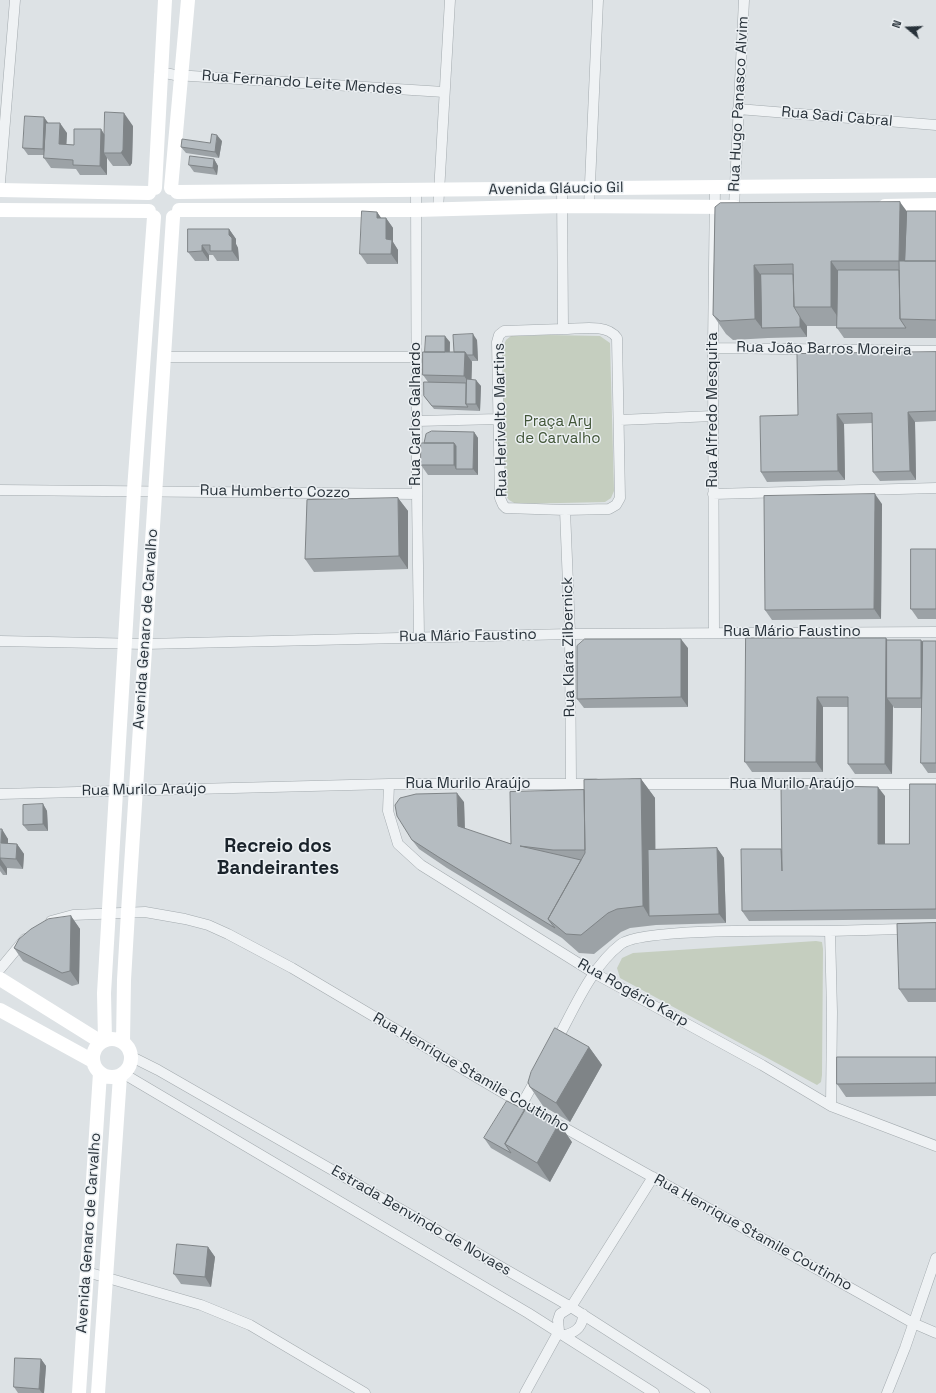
<!DOCTYPE html>
<html>
<head>
<meta charset="utf-8">
<style>
  body { margin:0 }
  #map { position:relative; width:936px; height:1393px; overflow:hidden; background:#dde2e5; font-family:"Space Grotesk",sans-serif }
  canvas { display:block }
  .north { position:absolute; left:888px; top:8px; width:40px; height:40px; -webkit-text-stroke:3px #ecf0f3; paint-order:stroke; rotate:289deg; font-size:11px; font-weight:700; line-height:16px; text-align:center; color:#28323a }
  .north::after { content:''; display:block; margin:auto; width:14px; height:18px; background:#28323a; clip-path:polygon(50% 0,100% 100%,50% 72%,0 100%) }
</style>
</head>
<body>
<div id="map">
<canvas width="936" height="1393"></canvas>
<div class="north">N</div>
</div>
<script>
const g = document.querySelector('canvas').getContext('2d');
g.lineJoin = 'round';
function fillPath(path, color) { g.fillStyle = color; g.fill(path, 'evenodd'); }
function strokePath(path, color, width, dash) { g.strokeStyle = color; g.lineWidth = width; g.lineCap = dash ? 'butt' : 'round'; g.setLineDash(dash || []); g.stroke(path); }
function label(font, color, halo, rows, align = 'center') {
  g.font = font + ' "Space Grotesk",sans-serif'; g.lineWidth = 3; g.setLineDash([]); g.textBaseline = 'middle'; g.strokeStyle = halo; g.fillStyle = color; for (const [text, x, y, turn = 0] of rows) {
    g.save(); g.translate(x, y); g.rotate((+turn || 0) * Math.PI / 180); g.textAlign = isNaN(turn) ? turn : align; if (halo) g.strokeText(text, 0, 0); g.fillText(text, 0, 0); g.restore();
  }
}
fillPath(new Path2D(`
  M549 335 600 336 610 343 614 491 611 498 605 502 516 504 509 500 505 495 503 347 506 340 511 336Z
  M816 941 822 942 823 949 822 1075 821 1082 817 1085 620 978 617 968 622 958 633 953Z`), '#c5cebf');
const street = new Path2D(`
  M160 72 175 75 444 92
  M738 109 936 125
  M0 182 15 0
  M562 189 563 329
  M416 191 417 494 419 637
  M589 207 598 0
  M734 207 744 0
  M438 210 450 0
  M563 329C579 329 607 323 617 338L620 498 616 505 609 509 565 510 506 508 503 505 500 498 497 342 499 335 504 331Z
  M713 348 936 351
  M164 357H416
  M620 420 713 416
  M417 421 499 419
  M0 490 417 494
  M713 494 936 488
  M565 510 570 634 571 784
  M714 632 713 348 715 187
  M0 641 145 644 570 634 936 632
  M389 784 388 811 398 844 421 865 594 973 762 1065 831 1106 936 1146
  M632 784H936
  M0 794 389 784H596
  M51 921 73 915 145 912 185 919 208 925 228 934 292 968 522 1104 913 1323 936 1333
  M830 931 936 928
  M0 969 25 939
  M556 1042C574 1009 591 967 621 944 643 927 795 931 830 931L832 1012 831 1106
  M132 1057 158 1070 571 1307 705 1393
  M124 1074 528 1313 654 1393
  M522 1104 537 1077
  M87 1272 201 1305 250 1325 365 1393
  M565 1335C577 1332 583 1326 583 1314
  M525 1393 559 1331 558 1320 560 1314 571 1307 653 1177
  M887 1393 905 1348 936 1258`);
strokePath(street, '#a3aaae', 11);
strokePath(street, '#eff2f4', 10);
strokePath(new Path2D(`
  M155 188 165 0
  M171 188 188 0
  M0 190 149 193
  M177 192 936 185
  M885 206 936 205
  M0 210 149 211
  M179 210H416L562 206 734 207
  M0 979 101 1042
  M0 1010 93 1061
  M93 1058a19 19 0 1 1 38 0a19 19 0 1 1-38 0Z
  M105 1040 104 993 134 490 154 217
  M123 1042 124 980 128 912 173 217
  M79 1393 100 1073
  M98 1393 120 1076`), '#fff', 14);
fillPath(new Path2D(`
  M48 123 67 133 66 144 74 145 101 129 104 134 133 126 132 163 130 166H113L107 158V175H80L76 169 51 168 44 158V155H28L23 148Z
  M222 141 219 158 186 153 181 147 210 143Z
  M214 159 218 166 217 175 194 172 189 165Z
  M715 207 907 211H936V338H844L837 328V326H807V337L768 338 733 340 726 334 713 315Z
  M377 212 381 218H386L393 228V242L398 250V264H367L360 254Z
  M229 229 236 239V244L238 248 239 261H217L213 255H209V261H195L188 252Z
  M477 340 478 361H472L471 379 481 386 480 411 434 409 424 396 428 382 423 375 425 352 450 342V352H454Z
  M936 352V421L915 422 916 480 880 481 873 472 872 423 844 424 845 480 767 482 761 472 798 415Z
  M474 432 478 438V475H428L421 465Z
  M398 498 408 511V569L314 572 305 559Z
  M882 504 881 619 772 620 765 610Z
  M936 549V619H918L911 609Z
  M746 638H886L887 640 923 642 936 641V773H928L921 763 922 708H894L893 706 892 774H855L848 764V707H823V772H752L745 762Z
  M688 648V707L584 708 577 699Z
  M641 779 655 798V850L717 848 724 858 726 923 656 925 630 928 621 932 594 954 579 953 562 938 447 868 419 849 412 840 464 802 465 829 511 844 584 790Z
  M936 784V919L749 921 742 911 782 850 885 796V844H909Z
  M43 804 47 811 48 831H28L23 825Z
  M0 829 8 839V843L17 844 24 854 23 869 7 868V875H3L0 871Z
  M71 916 80 929 79 984 72 986 23 961 14 948Z
  M936 923V1002H908L899 989Z
  M589 1047 602 1065 570 1122 543 1106 530 1087Z
  M936 1057V1096L846 1097 837 1084Z
  M484 1138 572 1142 550 1182 491 1148Z
  M208 1247 215 1257 211 1287 181 1284 174 1274Z
  M41 1359 46 1366 44 1393H18L14 1387Z`), '#9ca2a6');
fillPath(new Path2D(`
  M124 113 133 126 132 163 130 166 121 153Z
  M44 117 49 124 47 156 43 149Z
  M60 123 67 133 66 154 59 144Z
  M101 129 107 139 104 153 107 158V175L100 166Z
  M217 135 222 141 219 158 215 152Z
  M214 159 218 166 217 175 213 168Z
  M900 202 914 221 912 270 899 261Z
  M377 212 384 222 377 218Z
  M386 218 393 228V242L398 250V264L391 254 386 239Z
  M229 229 236 239V244L238 248 239 261 232 251 229 235Z
  M202 245 209 255V261L202 251Z
  M831 261 844 280V326L831 307Z
  M754 265 767 284 762 328 755 319Z
  M800 317 807 326V337L800 327Z
  M473 334 477 340 478 361 473 355Z
  M445 336 450 342 449 362 445 355Z
  M465 352 472 362 471 404 469 383 464 376Z
  M476 380 481 386 480 411 476 404Z
  M908 412 915 422 916 480 910 471Z
  M837 414 844 424 845 480 838 471Z
  M474 432 478 438V475L473 469Z
  M454 443 461 453 456 469 454 465Z
  M875 494 882 504 881 619 874 609Z
  M398 498 408 511V569L399 556Z
  M886 638 893 648 887 698 893 706 892 774 885 764Z
  M681 639 688 648V707L681 697Z
  M921 640 928 650V708L921 698Z
  M817 697 823 707V772L816 762Z
  M641 779 655 798 656 915 649 916 643 906Z
  M878 787 885 796V854L878 844Z
  M457 793 464 802 465 836 458 826Z
  M43 804 47 811 48 831 43 824Z
  M2 829 8 839V852L1 843Z
  M17 844 24 854 23 869 16 859Z
  M717 848 724 858 726 923 719 914Z
  M0 858 7 868V875L0 865Z
  M71 916 80 929 79 984 70 971Z
  M589 1047 602 1065 570 1122 556 1103Z
  M559 1123 572 1142 550 1182 537 1163Z
  M208 1247 215 1257 211 1287 205 1277Z
  M41 1359 46 1366 44 1393H42L39 1389Z`), '#7f8487');
const building = new Path2D(`
  M105 112 124 113 123 150 121 153H104Z
  M25 116 44 117 43 149 23 148Z
  M46 123H60L59 144 74 145V129H101L100 166 73 165V160L44 158Z
  M212 134 217 135 215 152 181 147 182 139 210 143Z
  M190 156 214 159 213 168 189 165Z
  M900 202 899 261H936V320L900 319 899 261H831V307H794L793 264 754 265 755 319 720 321 713 315 715 207 720 203Z
  M362 211 377 212V218H386V239L392 240 391 254H360Z
  M907 211H936V261H905Z
  M188 229H229V235L232 238V251H210V245H202V251L188 252Z
  M838 270H899L900 319 906 328H837Z
  M761 274H793L794 307 800 317V327L762 328Z
  M473 334V355H467L465 352H454L453 335Z
  M426 336H445V352H425Z
  M423 352H465L464 376 423 375Z
  M936 352V411L908 412 910 471 873 472 872 413 837 414 838 471 761 472 760 416 798 415 797 354Z
  M467 379 476 380V404H466Z
  M424 382 466 383V404L468 407 432 406 424 396Z
  M432 431 474 432 473 469H456V446L454 443H424L426 434Z
  M421 443H454V465H421Z
  M875 494 874 609 765 610 764 496Z
  M398 498 399 556 305 559 307 500Z
  M911 549H936V609H911Z
  M746 638H886L885 764H848V697H817L816 762H745Z
  M585 639H681V697L577 699V646Z
  M887 640H921V698H887Z
  M923 641H936V763H921Z
  M641 779 643 906 617 909 608 913 581 935 566 934 548 919 585 853 584 780Z
  M910 784H936V909L742 911 741 849H781L782 871 781 785 878 787V844H909Z
  M584 790 585 850H553L520 846 581 860 548 919 555 928 440 858 412 840 397 816 395 805 400 798 416 794 457 793 458 826 511 844 510 792Z
  M43 804V824L23 825V805Z
  M0 829H2L1 843 17 844 16 859 0 858V865Z
  M717 848 719 914 649 916 648 850Z
  M71 916 70 971 62 973 14 948 19 939 31 929 48 919Z
  M936 923V989H899L897 924Z
  M555 1028 589 1047 556 1103 530 1087 528 1082 531 1072Z
  M837 1057H936V1083L837 1084Z
  M507 1101 525 1110 505 1144 511 1153 484 1138Z
  M527 1106 559 1123 537 1163 505 1144Z
  M177 1244 208 1247 205 1277 174 1274Z
  M15 1358 41 1359 39 1389 14 1387Z`);
fillPath(building, '#b5bcc1');
strokePath(building, '#7f8487', 1);
label('15px', '#28323a', '#ecf0f3', [
  ["Rua Fernando Leite Mendes",302,83,4],
  ["Rua Hugo Panasco Alvim",739,104,-87],
  ["Rua Sadi Cabral",837,117,5],
  ["Avenida Gláucio Gil",556,189,-1],
  ["Rua João Barros Moreira",824,349,1],
  ["Rua Alfredo Mesquita",713,410,-90],
  ["Rua Carlos Galhardo",416,414,-90],
  ["Rua Herivelto Martins",501,420,-91],
  ["Rua Humberto Cozzo",275,492,1],
  ["Avenida Genaro de Carvalho",146,629,-86],
  ["Rua Mário Faustino",792,632],
  ["Rua Mário Faustino",468,636,-1],
  ["Rua Klara Zilbernick",569,647,-91],
  ["Rua Murilo Araújo",468,784],
  ["Rua Murilo Araújo",792,784],
  ["Rua Murilo Araújo",144,790,-1],
  ["Rua Rogério Karp",633,993,29],
  ["Rua Henrique Stamile Coutinho",471,1073,30],
  ["Estrada Benvindo de Novaes",421,1221,30],
  ["Avenida Genaro de Carvalho",89,1233,-86],
  ["Rua Henrique Stamile Coutinho",753,1233,29]
]);
label('15px', '#415537', '#ecf0f3', [
  ["Praça Ary",558,422],
  ["de Carvalho",558,439]
]);
label('bold 19px', '#1a232b', '#ecf0f3', [
  ["Recreio dos",278,847],
  ["Bandeirantes",278,869]
]);
</script>
</body>
</html>
